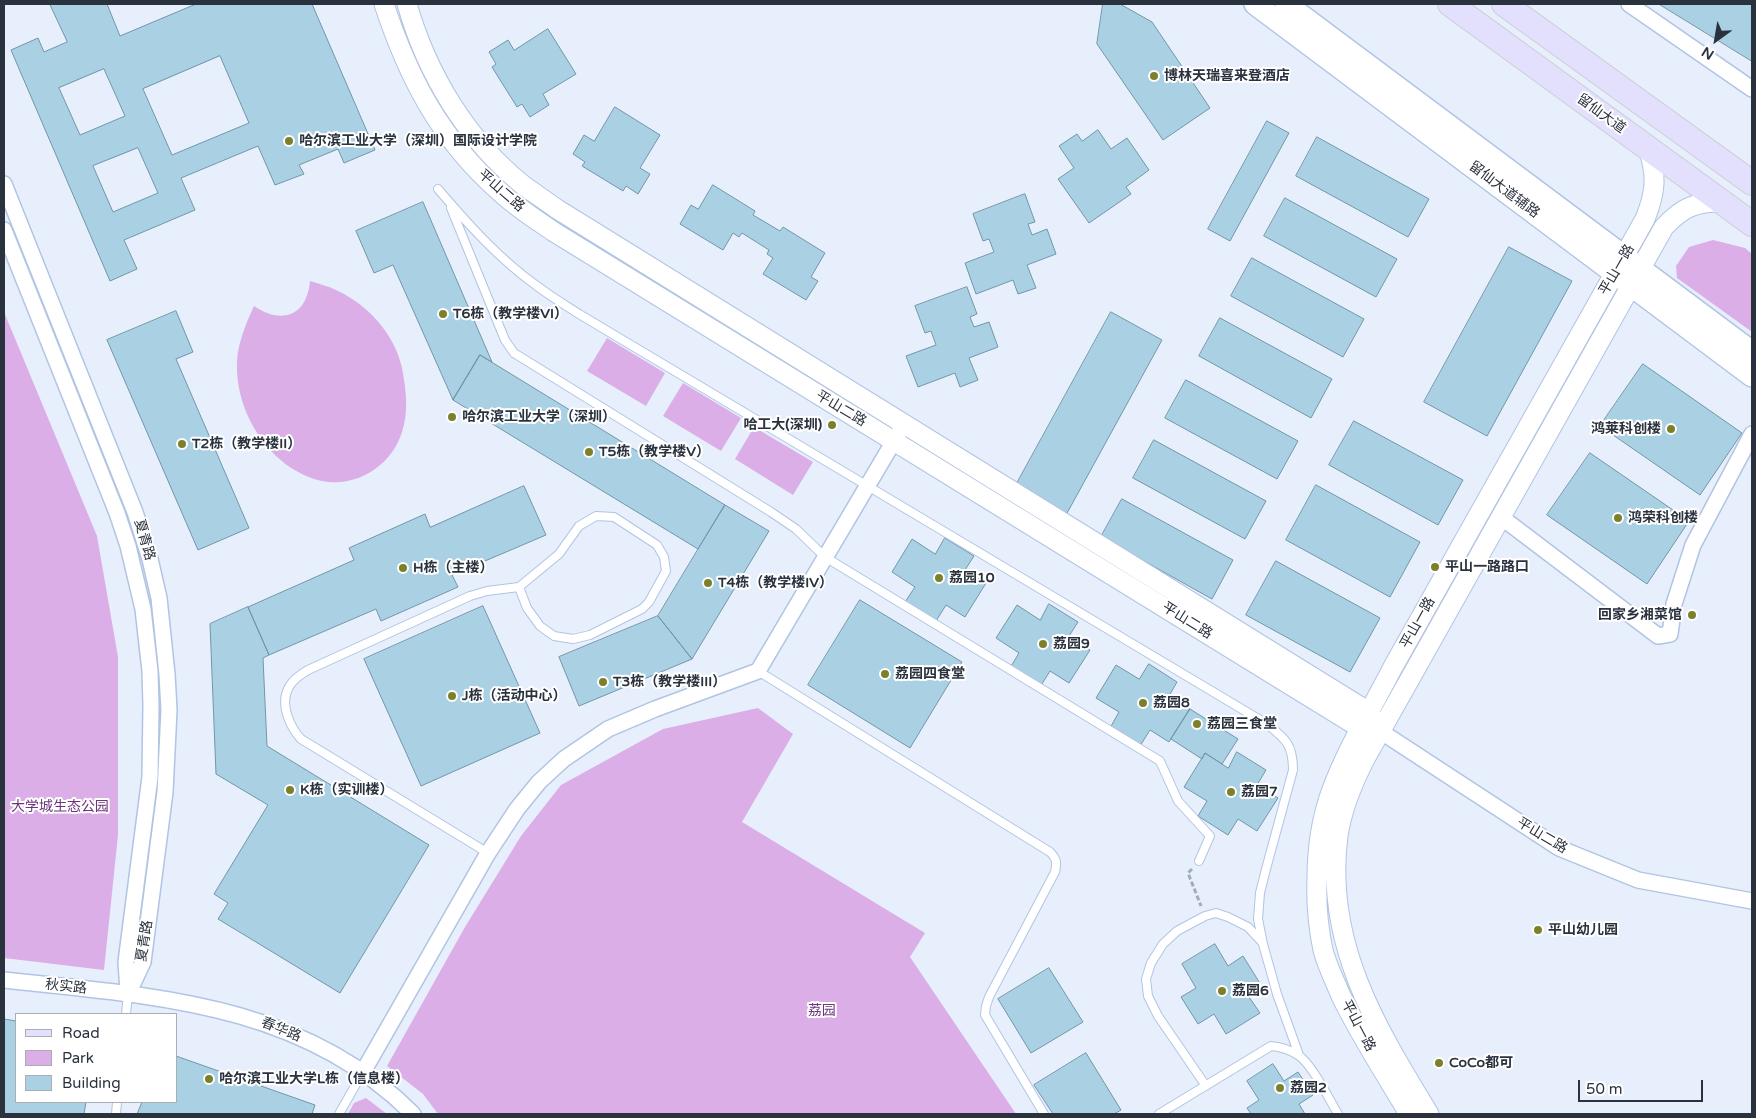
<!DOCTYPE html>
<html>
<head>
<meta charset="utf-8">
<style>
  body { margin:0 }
  #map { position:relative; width:1756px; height:1118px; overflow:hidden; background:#e7effc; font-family:"Varela Round",sans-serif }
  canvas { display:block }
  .frame { position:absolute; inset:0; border:5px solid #2a323e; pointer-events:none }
  .legend { position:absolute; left:15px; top:1013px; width:162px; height:90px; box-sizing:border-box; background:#fff; border:1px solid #aaadb2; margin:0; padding:6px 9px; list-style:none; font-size:15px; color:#2a323e }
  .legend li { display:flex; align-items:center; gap:10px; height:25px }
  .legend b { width:25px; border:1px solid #aaadb2 }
  .north { position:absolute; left:1691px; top:15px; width:50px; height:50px; -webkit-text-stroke:4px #fff; paint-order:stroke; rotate:212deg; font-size:14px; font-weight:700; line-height:20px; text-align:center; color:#2a323e }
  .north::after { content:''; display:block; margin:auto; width:18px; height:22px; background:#2a323e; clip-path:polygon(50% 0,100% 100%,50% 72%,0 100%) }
  .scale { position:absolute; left:1578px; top:1080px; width:125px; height:22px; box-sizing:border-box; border:2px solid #2a323e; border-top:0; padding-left:6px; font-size:15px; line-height:18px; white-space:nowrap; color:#2a323e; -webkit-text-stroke:4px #fff; paint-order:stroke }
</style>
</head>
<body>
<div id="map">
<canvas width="1756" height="1118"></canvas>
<div class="frame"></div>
<ul class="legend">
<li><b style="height:6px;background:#e3e0fe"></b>Road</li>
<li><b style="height:14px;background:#dbaee8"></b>Park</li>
<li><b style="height:14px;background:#aad0e4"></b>Building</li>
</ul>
<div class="north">N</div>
<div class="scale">50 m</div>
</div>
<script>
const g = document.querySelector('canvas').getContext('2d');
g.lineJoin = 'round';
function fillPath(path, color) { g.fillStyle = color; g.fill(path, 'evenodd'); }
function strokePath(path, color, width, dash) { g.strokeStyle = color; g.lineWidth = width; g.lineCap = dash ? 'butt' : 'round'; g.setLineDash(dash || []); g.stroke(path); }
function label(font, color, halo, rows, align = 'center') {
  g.font = font + ' "Varela Round","Noto Sans SC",sans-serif'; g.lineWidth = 4; g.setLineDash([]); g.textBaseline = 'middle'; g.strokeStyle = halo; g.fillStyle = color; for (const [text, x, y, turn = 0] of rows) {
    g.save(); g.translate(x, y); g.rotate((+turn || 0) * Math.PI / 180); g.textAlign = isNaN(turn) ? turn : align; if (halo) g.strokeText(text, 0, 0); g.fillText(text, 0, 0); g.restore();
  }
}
fillPath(new Path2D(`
  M1713 240 1745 248 1752 254V332L1677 278 1676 266 1689 247Z
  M310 281C319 284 328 286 336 290 367 304 395 334 402 368 406 389 409 411 402 432 392 465 357 488 322 481 268 469 230 406 238 352 241 336 247 321 254 306 282 325 307 316 310 281Z
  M4 312 97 536 118 657V835L104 970 4 958Z
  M607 338 665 373 646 406 587 371Z
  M683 383 741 418 721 451 663 416Z
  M754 427 813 462 793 495 735 459Z
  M758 708 793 734 742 822 925 933 910 957 1016 1114H438L423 1094 387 1066 465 927 521 836 561 785 663 729Z
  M366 1098 387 1114H348L354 1103Z`), '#dbaee8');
const building = new Path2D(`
  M50 4H107L120 36 196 4H312L375 150 344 163 338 149 299 165 304 174 275 185 258 146 181 178 195 210 124 240 137 269 110 281 11 50 38 38 44 52 67 42ZM220 56 249 123 172 155 143 89ZM104 69 125 116 80 135 59 88ZM138 148 158 193 113 212 93 166Z
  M1103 4H1120L1152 22 1210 108 1163 140 1097 44Z
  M1659 4H1752V61Z
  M548 29 576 74 543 94 549 105 530 117 522 104 517 107 492 67 496 64 489 52 508 40 514 50Z
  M615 107 660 135 640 168 650 174 638 194 626 186 623 191 582 166 585 162 573 154 584 135 594 141Z
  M1267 121 1289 133 1230 241 1208 229Z
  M1098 130 1111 149 1127 138 1149 170 1126 187 1131 194 1089 223 1058 179 1074 168 1059 146 1077 134 1082 141Z
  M1317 137 1429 199 1408 237 1296 176Z
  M713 185 755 211 753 215 780 231 783 227 825 253 811 277 818 281 806 300 763 274 773 258 767 254 769 250 742 233 739 237 733 233 723 250 680 224 691 205 698 209Z
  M1025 194 1035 222 1028 224 1032 235 1047 229 1056 254 1027 265 1036 288 1018 294 1013 280 976 294 965 263 994 252 989 239 983 241 973 214Z
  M1285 198 1397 259 1376 297 1264 236Z
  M423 202 492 362 480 355 453 400 393 265 374 273 356 231Z
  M1509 247 1572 281 1487 436 1424 402Z
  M1252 258 1364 319 1343 357 1231 296Z
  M967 287 977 314 970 317 974 327 989 322 998 347 969 358 978 380 960 387 955 373 918 387 906 356 936 345 931 331 925 333 915 306Z
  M176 311 193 352 176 359 249 528 198 550 107 340Z
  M1111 312 1162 340 1066 515 1015 487Z
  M1220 318 1332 379 1311 418 1199 356Z
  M480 355 725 505 698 549 453 400Z
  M1643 364 1742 433 1700 495 1600 426Z
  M1186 380 1298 441 1277 479 1165 418Z
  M1354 421 1463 480 1438 525 1329 465Z
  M1154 440 1266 501 1245 539 1133 478Z
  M1590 453 1689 521 1647 584 1547 515Z
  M1316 485 1420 542 1390 597 1286 540Z
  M524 486 546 535 452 575 458 587 381 621 376 609 269 655 248 607 354 560 349 548 425 514 430 527Z
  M1122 499 1233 560 1212 599 1101 537Z
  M725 505 769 531 692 659 658 616Z
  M945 538 974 556 965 570 986 583 965 617 946 605 936 621 905 602 915 587 892 572 912 539 935 554Z
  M1276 561 1380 618 1350 672 1246 615Z
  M860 600 962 662 910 748 808 685Z
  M1049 604 1078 622 1069 636 1090 650 1069 683 1050 671 1040 687 1010 668 1019 653 996 638 1017 605 1040 620Z
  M483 606 540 733 421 786 364 659Z
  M248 607 269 655 263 658 267 746 429 845 340 993 218 919 228 903 214 894 268 805 216 774 210 624Z
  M658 616 692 659 579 706 559 657Z
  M1149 664 1177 682 1169 696 1190 709 1169 742 1150 730 1140 746 1110 728 1119 712 1096 698 1116 665 1139 679Z
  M1190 709 1238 739 1222 764 1205 753 1202 759 1171 739Z
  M1237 752 1266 770 1257 785 1278 798 1257 831 1238 819 1228 835 1198 816 1207 801 1184 787 1205 753 1228 768Z
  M1215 944 1228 966 1243 956 1261 985 1247 994 1260 1013 1226 1034 1214 1014 1198 1024 1181 997 1196 988 1182 964Z
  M1049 968 1083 1022 1031 1053 998 999Z
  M4 1019 16 1021V1102H86L84 1114H4Z
  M1086 1053 1121 1110 1114 1114H1053L1034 1085Z
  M176 1056 315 1105 312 1114H137L142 1102H176Z
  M1273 1064 1284 1081 1298 1072 1313 1095 1299 1104 1305 1114H1251L1247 1108 1259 1100 1247 1081Z`);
fillPath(building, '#aad0e4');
strokePath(building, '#7196a8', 1);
const service = new Path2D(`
  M438 189C468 224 499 259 537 286 550 296 565 305 579 314L1267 724C1286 739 1293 745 1293 770L1266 869 1260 893 1258 919 1263 944 1277 994 1299 1055
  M451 208 505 340 514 353 771 512 796 529 825 557 1160 761 1178 801 1210 836 1199 861
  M758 671 1050 852C1057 859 1057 863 1055 872L989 997 986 1006 985 1015 1044 1114
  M488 853 301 739C290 727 280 705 288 689 292 680 300 675 308 670L470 596 487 591 519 587 559 554 579 526 596 516 614 517 657 545 664 557 666 571 649 602 642 609 590 635 573 639 554 636 540 626 527 608 519 587
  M126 1014 128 994
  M1206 1086 1158 1016 1148 996 1146 979 1151 963 1163 944 1177 931 1205 916 1216 913 1228 917 1248 927 1262 942
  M116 1114 117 1102
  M339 1114 363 1072
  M1159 1114 1271 1046C1281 1047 1289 1049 1298 1055 1312 1064 1329 1099 1338 1114`);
const minor = new Path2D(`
  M1629 4 1752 89
  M4 184 135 512 150 559 159 598 167 674 169 710 165 792 143 962 128 994
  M4 230 117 513 128 546 143 609 150 671 151 706 150 777 126 962 128 992
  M1501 517 1658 636 1670 634 1674 604 1693 545 1752 434
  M1380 731 1559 848 1638 880 1752 901
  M4 980C151 996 301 1002 413 1114
  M363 1072 488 853 517 809 539 782 564 759 608 729 655 709 758 671 904 424`);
const tertiary = new Path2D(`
  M384 4C408 77 440 139 499 191 516 207 535 219 554 232L1360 728 1380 731
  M407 4C427 74 466 139 523 185 534 193 546 201 557 209L1369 712 1380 731
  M1409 1114C1386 1075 1361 1037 1341 996 1335 981 1327 966 1323 950 1318 926 1316 902 1317 878 1317 849 1321 820 1331 792 1347 748 1372 708 1393 667L1645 219C1656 192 1657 175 1648 148
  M1429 1114C1376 1027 1324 943 1338 836 1342 808 1353 782 1366 757L1664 227C1683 207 1695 202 1722 202`);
const secondary = new Path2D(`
  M1255 4 1752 376
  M1286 4 1752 352`);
const primary = new Path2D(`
  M1450 4 1752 224
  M1504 4 1752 183`);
strokePath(service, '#b1c4e3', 10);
strokePath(minor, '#b1c4e3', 18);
strokePath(tertiary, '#b1c4e3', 21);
strokePath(secondary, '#b1c4e3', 24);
strokePath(primary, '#ccced1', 26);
strokePath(new Path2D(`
  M1192 869 1188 873 1201 906`), '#a3abb7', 3, [5, 2.5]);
strokePath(service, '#fff', 8);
strokePath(minor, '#fff', 15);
strokePath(tertiary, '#fff', 19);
strokePath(secondary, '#fff', 21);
strokePath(primary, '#e3e0fe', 24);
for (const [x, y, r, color] of [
  [1154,76,5,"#7c802a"],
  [289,141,5,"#7c802a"],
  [443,314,5,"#7c802a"],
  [452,417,5,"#7c802a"],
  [832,425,5,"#7c802a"],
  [1671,429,5,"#7c802a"],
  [182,444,5,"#7c802a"],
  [589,452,5,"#7c802a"],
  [1618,518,5,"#7c802a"],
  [1435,567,5,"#7c802a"],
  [403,568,5,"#7c802a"],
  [939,578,5,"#7c802a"],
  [708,583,5,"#7c802a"],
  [1692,615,5,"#7c802a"],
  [1043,644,5,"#7c802a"],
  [885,674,5,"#7c802a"],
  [603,682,5,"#7c802a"],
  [452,696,5,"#7c802a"],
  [1143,703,5,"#7c802a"],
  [1197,724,5,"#7c802a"],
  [290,790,5,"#7c802a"],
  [1231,792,5,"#7c802a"],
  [1538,930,5,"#7c802a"],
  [1222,991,5,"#7c802a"],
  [1439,1063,5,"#7c802a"],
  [209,1079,5,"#7c802a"],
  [1280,1088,5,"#7c802a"]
]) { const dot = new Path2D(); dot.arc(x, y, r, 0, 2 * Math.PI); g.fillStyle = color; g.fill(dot); strokePath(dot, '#fff', 2); }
label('bold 14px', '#2a323e', '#fff', [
  ["博林天瑞喜来登酒店",1164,76],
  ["哈尔滨工业大学（深圳）国际设计学院",299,141],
  ["T6栋（教学楼VI）",453,314],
  ["哈尔滨工业大学（深圳）",462,417],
  ["哈工大(深圳)",822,425,"right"],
  ["鸿莱科创楼",1661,429,"right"],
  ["T2栋（教学楼II）",192,444],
  ["T5栋（教学楼V）",599,452],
  ["鸿荣科创楼",1628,518],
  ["平山一路路口",1445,567],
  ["H栋（主楼）",413,568],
  ["荔园10",949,578],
  ["T4栋（教学楼IV）",718,583],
  ["回家乡湘菜馆",1682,615,"right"],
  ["荔园9",1053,644],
  ["荔园四食堂",895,674],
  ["T3栋（教学楼III）",613,682],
  ["J栋（活动中心）",462,696],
  ["荔园8",1153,703],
  ["荔园三食堂",1207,724],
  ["K栋（实训楼）",300,790],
  ["荔园7",1241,792],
  ["平山幼儿园",1548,930],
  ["荔园6",1232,991],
  ["CoCo都可",1449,1063],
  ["哈尔滨工业大学L栋（信息楼）",219,1079],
  ["荔园2",1290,1088]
], 'left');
label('14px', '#2a323e', '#fff', [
  ["留仙大道",1601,114,36],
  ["留仙大道辅路",1504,190,37],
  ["平山二路",501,191,41],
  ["平山一路",1617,270,-60],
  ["平山二路",841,409,31],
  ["夏青路",144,540,74],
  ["平山二路",1187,621,32],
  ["平山一路",1418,623,-61],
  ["平山二路",1542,836,31],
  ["夏青路",145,941,-81],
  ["秋实路",66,987,6],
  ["平山一路",1358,1026,62],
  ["春华路",281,1030,22]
]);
label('14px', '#6c367b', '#fff', [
  ["大学城生态公园",60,807],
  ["荔园",822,1011]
]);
</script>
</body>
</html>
